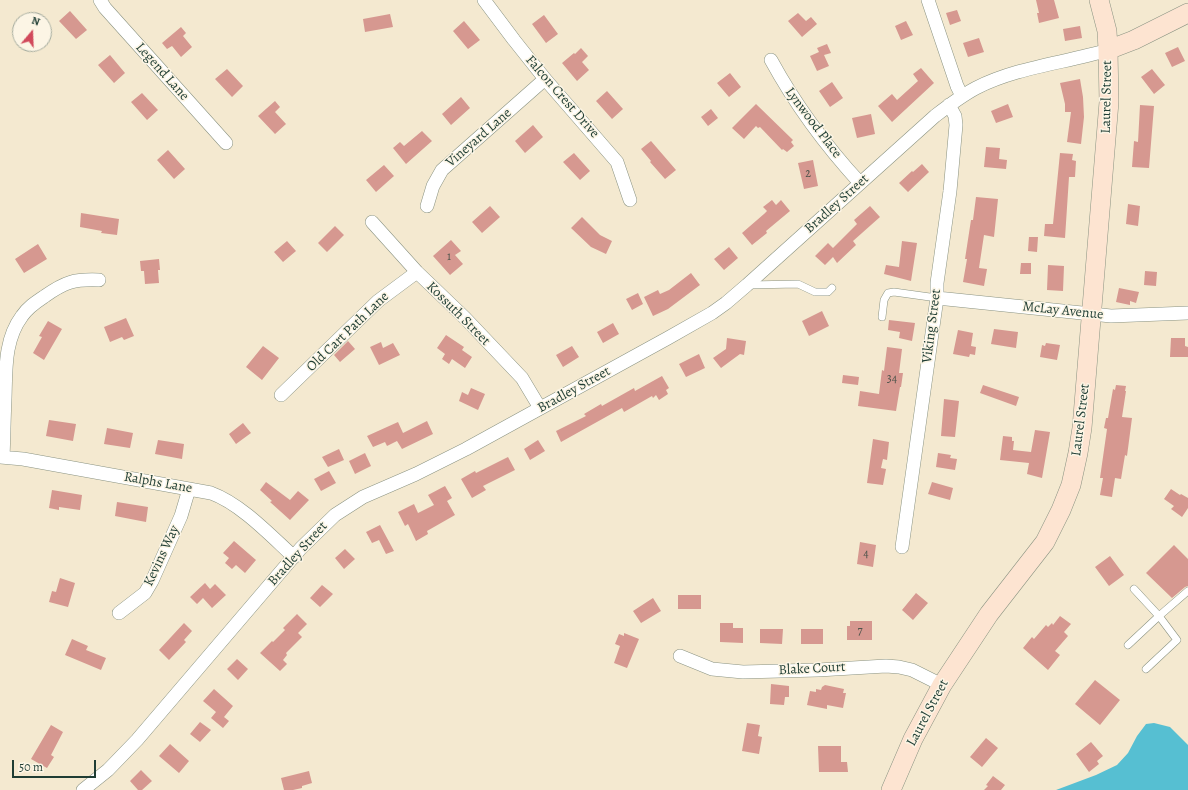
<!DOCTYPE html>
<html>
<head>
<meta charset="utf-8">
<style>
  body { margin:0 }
  #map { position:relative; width:1188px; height:790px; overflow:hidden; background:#f4e9d0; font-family:Alegreya,serif }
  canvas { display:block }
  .north { position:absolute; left:12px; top:12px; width:40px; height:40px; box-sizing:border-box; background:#fcf5e5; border:1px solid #a4ab9e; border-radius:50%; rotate:19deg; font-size:11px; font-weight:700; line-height:16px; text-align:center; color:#1f3d34 }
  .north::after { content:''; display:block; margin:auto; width:14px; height:18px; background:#d1495b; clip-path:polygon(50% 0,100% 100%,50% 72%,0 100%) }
  .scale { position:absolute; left:12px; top:760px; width:84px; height:18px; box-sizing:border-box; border:2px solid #1f3d34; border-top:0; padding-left:5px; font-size:12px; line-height:14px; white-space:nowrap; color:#1f3d34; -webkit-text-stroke:3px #fcf5e5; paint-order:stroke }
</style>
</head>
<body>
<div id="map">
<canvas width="1188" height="790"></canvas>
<div class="north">N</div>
<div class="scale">50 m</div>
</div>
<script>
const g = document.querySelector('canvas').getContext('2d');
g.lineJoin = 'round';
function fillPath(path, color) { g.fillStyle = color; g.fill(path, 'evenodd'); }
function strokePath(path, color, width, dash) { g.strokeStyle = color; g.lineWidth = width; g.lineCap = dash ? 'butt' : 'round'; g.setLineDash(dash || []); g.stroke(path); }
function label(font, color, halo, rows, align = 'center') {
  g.font = font + ' Alegreya,serif'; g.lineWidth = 3; g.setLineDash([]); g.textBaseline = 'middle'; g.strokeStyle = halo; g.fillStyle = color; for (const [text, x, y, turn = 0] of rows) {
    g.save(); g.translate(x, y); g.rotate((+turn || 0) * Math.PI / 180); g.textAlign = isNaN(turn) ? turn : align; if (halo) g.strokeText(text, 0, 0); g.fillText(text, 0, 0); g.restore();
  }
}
fillPath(new Path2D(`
  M1154 723 1170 727 1188 745V790H1056L1096 775 1117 765 1128 753 1137 736 1146 724Z`), '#56bfd2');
fillPath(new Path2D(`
  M1036 0H1054L1059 18 1039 23 1037 13H1039Z
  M957 10 961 21 950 25 946 13Z
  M70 11 87 30 76 39 59 21Z
  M798 13 806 21 811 17 817 24 802 37 788 21Z
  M390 14 393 27 365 32 363 19Z
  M544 15 558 34 546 43 532 24Z
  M464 21 480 40 468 49 453 31Z
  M906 21 913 35 901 40 895 26Z
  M1080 26 1082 38 1065 41 1063 29Z
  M181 27 186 33 183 36 192 47 181 57 172 46 167 49 162 43Z
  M979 38 984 52 968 57 963 43Z
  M827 44 831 53 824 55 829 66 817 71 810 56 819 52 817 48Z
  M1178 47 1185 61 1172 67 1165 53Z
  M581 48 588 56 582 62 589 70 577 81 562 63 574 53 575 54Z
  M110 55 125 73 114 83 98 65Z
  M921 68 934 83 892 122 878 106 892 94 897 100 918 81 913 74Z
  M227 69 243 86 232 97 215 79Z
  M1152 69 1165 85 1154 94 1141 77Z
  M730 73 741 87 729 97 717 83Z
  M1080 79 1083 97 1084 117 1081 144 1067 142 1071 112H1065V104L1060 83Z
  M832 82 843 98 830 107 819 91Z
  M607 91 623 109 612 119 596 101Z
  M142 93 158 110 147 120 131 102Z
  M461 97 470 108 451 125 442 114Z
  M275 101 280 107 275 112 286 124 275 134 258 116Z
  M756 104 793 140 791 142 794 146 787 152 783 149 782 150 760 127 758 128 756 126 744 139 732 128Z
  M1008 104 1013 117 996 123 991 111Z
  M1140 105 1154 106 1149 168 1132 167 1134 141 1138 142Z
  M711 109 718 118 708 126 701 117Z
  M871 114 875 134 857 138 852 118Z
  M533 125 543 137 525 153 515 141Z
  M422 131 432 141 406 164 393 148 400 142 404 146Z
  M651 141 676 170 665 179 650 162 651 161 641 149Z
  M986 147 1000 148 999 159 1007 160 1006 169 984 167Z
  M168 150 185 169 174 179 157 160Z
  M574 153 590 171 580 180 563 162Z
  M1060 153 1073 154 1072 160 1076 161 1075 177H1069L1065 238 1044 236 1045 224H1053Z
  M813 160 818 186 804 189 798 163Z
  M922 164 929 172 908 192 899 183 912 171 913 172Z
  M384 165 394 176 376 192 366 180Z
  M976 197 998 199 994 237 984 235 979 268 987 269 984 286 963 282 967 259H965L971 220H973Z
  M772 200 776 205 781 200 790 211 766 231 767 233 752 245 742 233 764 214 767 211 763 207Z
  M1128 204 1140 206 1138 226 1126 224Z
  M490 206 500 217 482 233 472 222Z
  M870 206 880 217 853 241 856 245 837 263 833 257 825 265 815 256 828 243 833 248 857 224 854 220Z
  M81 213 119 219 117 235 101 233 102 231 80 227Z
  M582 217 600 235 612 241 606 254 591 247 571 228Z
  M335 226 344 235 327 252 318 243Z
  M1029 237H1038L1037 252 1028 251Z
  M451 240 461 251 455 255 463 264 450 275 433 256Z
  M287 241 296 251 283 262 274 252Z
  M902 241 917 243 911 281 884 274 886 265 899 267Z
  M38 244 47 259 24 273 15 259Z
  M729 247 738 258 724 270 714 259Z
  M159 259 160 270H158L159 283 145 284 144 271H141L140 261Z
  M1021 263H1031V274H1020Z
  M1048 265 1064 266 1063 291 1047 290Z
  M1145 271 1157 272 1156 286 1144 285Z
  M691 273 700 285 668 309 653 316 644 297 658 290 660 294 669 290Z
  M1119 288 1139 292 1136 303 1130 301V305L1116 302Z
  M638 293 643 304 632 310 626 299Z
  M822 311 829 326 809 336 802 321Z
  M126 318 134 336 124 340 122 337 110 342 104 327Z
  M889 320 915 323 912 341 899 338 900 332 888 330Z
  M48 321 62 329 44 360 33 353 42 337 39 336Z
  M613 323 619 334 603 343 597 332Z
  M994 329 1018 332 1016 348 991 344Z
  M958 330 973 333 971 346 976 347 975 355 970 354 969 357 953 354Z
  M446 335 464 347 462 350 472 357 465 368 452 359 449 364 442 359 445 354 437 348Z
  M727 338 746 341 744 355 740 354 721 368 713 358 726 349Z
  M1171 338H1185V346L1188 347V357H1170Z
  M348 341 355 349 340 362 334 355Z
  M381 342 383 348 393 343 400 355 379 365 370 347Z
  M1046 343 1060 345 1057 360 1040 357 1042 345 1045 346Z
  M263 346 279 358 262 380 246 367Z
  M572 346 579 357 563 367 556 355Z
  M887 347 902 349 899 373H903L901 387H900L896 411 858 406 860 391 879 394 882 370 884 371Z
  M699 354 705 368 686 377 679 364Z
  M843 375 859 377 858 385 842 383Z
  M662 376 669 388 666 390 668 394 659 400 656 395 653 398 652 396 624 412 622 408 561 442 556 431 586 416 584 414 601 404 602 406 634 388 635 391Z
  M983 385 1019 397 1016 406 980 393Z
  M1116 385 1126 386 1125 391H1126L1122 417 1132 418 1127 456 1125 455 1121 479 1115 478 1112 497 1100 495 1103 478H1100L1107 429 1104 428 1106 418H1108L1113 389 1115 390Z
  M471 388 485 394 478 410 459 401 462 392 468 395Z
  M944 399 959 401 955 437 941 436Z
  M49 420 76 424 73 441 46 436Z
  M427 421 433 434 402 449 397 441 387 446 385 442 373 447 367 436 398 422 403 433Z
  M243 423 251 433 236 444 229 434Z
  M107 428 133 433 130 448 104 444Z
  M1035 430 1050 432 1042 478 1027 474 1029 463 1000 460 1003 436 1012 437V441H1014L1013 450 1031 452Z
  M873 439 889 442 887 460 883 459 881 468 886 469 883 485 867 483Z
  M158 440 184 444 182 459 155 454Z
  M538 440 545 451 530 460 524 449Z
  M339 449 344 460 328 467 322 457Z
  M365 453 371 466 355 474 349 461Z
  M938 453 951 455 950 458 957 459 955 470 936 467Z
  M508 457 515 470 483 486 486 490 472 498 461 479 475 471 476 473Z
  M329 471 336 483 321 491 314 479Z
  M266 482 290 500 298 491 309 500 290 520 270 502 272 501 260 490Z
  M932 482 953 488 950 500 928 494Z
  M445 486 452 498 447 501 455 515 427 531 428 534 416 541 408 524 405 526 398 512 414 504 418 513 434 505 428 495Z
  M1171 489 1180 495 1181 494 1188 498V508L1182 517 1171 509 1174 506 1164 499Z
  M52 490 82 495 80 510 59 507V510L49 508Z
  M117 502 148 507 146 522 115 516Z
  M380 525 394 551 386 554 379 540 372 543 366 532Z
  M234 541 256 560 245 573 236 565 232 569 225 563 229 558 223 553Z
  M860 542 876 545 873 567 857 564Z
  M1174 545 1188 559V586L1185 587 1172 598 1146 573Z
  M345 549 355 559 344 569 335 558Z
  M1110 556 1124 575 1109 586 1095 567Z
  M60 578 75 583 68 607 49 602 52 591 56 592Z
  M205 583 210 589 215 584 226 595 212 608 203 598 197 604 190 597Z
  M322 585 333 594 320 607 310 598Z
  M916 593 928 603 913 620 902 610Z
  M678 595H701V609H678Z
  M653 598 661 611 641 623 633 611Z
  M297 614 307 624 298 633 302 637 286 653 287 655 283 660 287 664 280 671 260 653 272 641 273 642 285 630 283 628Z
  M1060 616 1071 624 1064 632 1068 636 1055 651 1060 655 1048 670 1023 648 1032 637 1034 639 1046 625 1048 627 1052 623 1053 625Z
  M850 621H872V640H847V626H850Z
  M184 623 192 631 184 640 186 642 169 660 159 650Z
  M720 623H733V628H743V643L720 642Z
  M760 629H783L782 644 760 643Z
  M801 629H823V644H801Z
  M624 633 639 639 627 668 614 663 620 646 615 644 619 634 624 636Z
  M72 639 88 646 86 650 106 658 101 670 65 655Z
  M237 659 248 669 238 680 227 669Z
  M1095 680 1120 700 1100 725 1075 704Z
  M771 684 789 686V697H785L784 705 770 704Z
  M825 685 844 689 843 693H846L843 708 827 705V709L807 705 810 691 816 692V689L821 690 822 687Z
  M214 689 233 706 224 717 229 721 223 728 211 718 216 712 203 701Z
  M200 722 211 730 200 742 190 734Z
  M747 723 760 725 758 736 762 737 759 754 742 751Z
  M51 725 63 732 51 755 54 757 47 768 31 759Z
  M986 738 998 748 982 767 970 757Z
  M1091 742 1103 756 1097 761 1099 764 1089 772 1076 754Z
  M170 744 189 761 179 773 159 756Z
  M818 746H841V762H847L848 772H819Z
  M141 770 152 781 142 790H138L130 781Z
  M309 771 312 783 302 786V788L293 790H284L281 778Z
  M993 776 1005 785 1001 790H984L988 786 986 785Z`), '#d69890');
const lane = new Path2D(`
  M748 285 798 284 815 292H828L832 288
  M882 317 884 300 888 293 894 292 937 298
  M1128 645 1159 616 1134 589
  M1146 669 1177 640 1159 616 1188 591`);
const street = new Path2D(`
  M100 0 105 8 226 143
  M484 0 514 40 545 79 617 162 630 200
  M928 0 957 86 962 96
  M771 60C795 104 826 146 860 183
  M427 206 433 186 442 170 545 79
  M372 222 417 272 465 318 522 378 540 408
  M937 298 1111 316 1188 313
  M281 395 378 301 417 272
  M0 457 23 459 211 493C241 504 270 535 294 557
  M3 457C4 437 4 418 5 399 6 370 4 340 22 316 28 307 36 302 45 296 65 282 74 279 99 280
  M902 547 937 298V283L950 191 956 125 955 116 949 105
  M119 613 145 593 152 581 181 516 189 489
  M680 656 712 669 743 672 818 670 886 666 899 667 912 670 942 685
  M83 790 108 770 137 740 301 548 335 515 363 497 416 474 466 449 668 338 712 313 726 303 747 285 935 116C948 106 961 96 976 88 1017 67 1065 63 1108 50`);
const secondary = new Path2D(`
  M1108 50 1134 40 1188 13
  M891 790 913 739 942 685 989 614 1045 542 1061 510 1071 485 1078 453 1082 428 1109 102 1108 50 1107 31 1099 0`);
strokePath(lane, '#8a9382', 8);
strokePath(street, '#8a9382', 14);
strokePath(secondary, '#8a9382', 20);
strokePath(lane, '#fff', 7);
strokePath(street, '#fff', 13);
strokePath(secondary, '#fde4d1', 19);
label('12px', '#4d544b', null, [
  ["2",808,174],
  ["1",449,257],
  ["34",892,379],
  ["4",866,554],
  ["7",860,631]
]);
label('14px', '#1f3d34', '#fcf5e5', [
  ["Legend Lane",162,72,48],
  ["Falcon Crest Drive",562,97,49],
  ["Laurel Street",1107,97,-89],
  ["Lynwood Place",813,123,53],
  ["Vineyard Lane",479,138,-41],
  ["Bradley Street",837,204,-42],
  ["McLay Avenue",1063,311,6],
  ["Kossuth Street",458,314,45],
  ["Viking Street",932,326,-83],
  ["Old Cart Path Lane",348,332,-44],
  ["Bradley Street",574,390,-29],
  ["Laurel Street",1081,420,-83],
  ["Ralphs Lane",158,483,10],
  ["Bradley Street",298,554,-48],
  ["Kevins Way",162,556,-65],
  ["Blake Court",812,669,-3],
  ["Laurel Street",928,713,-62]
]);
</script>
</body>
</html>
